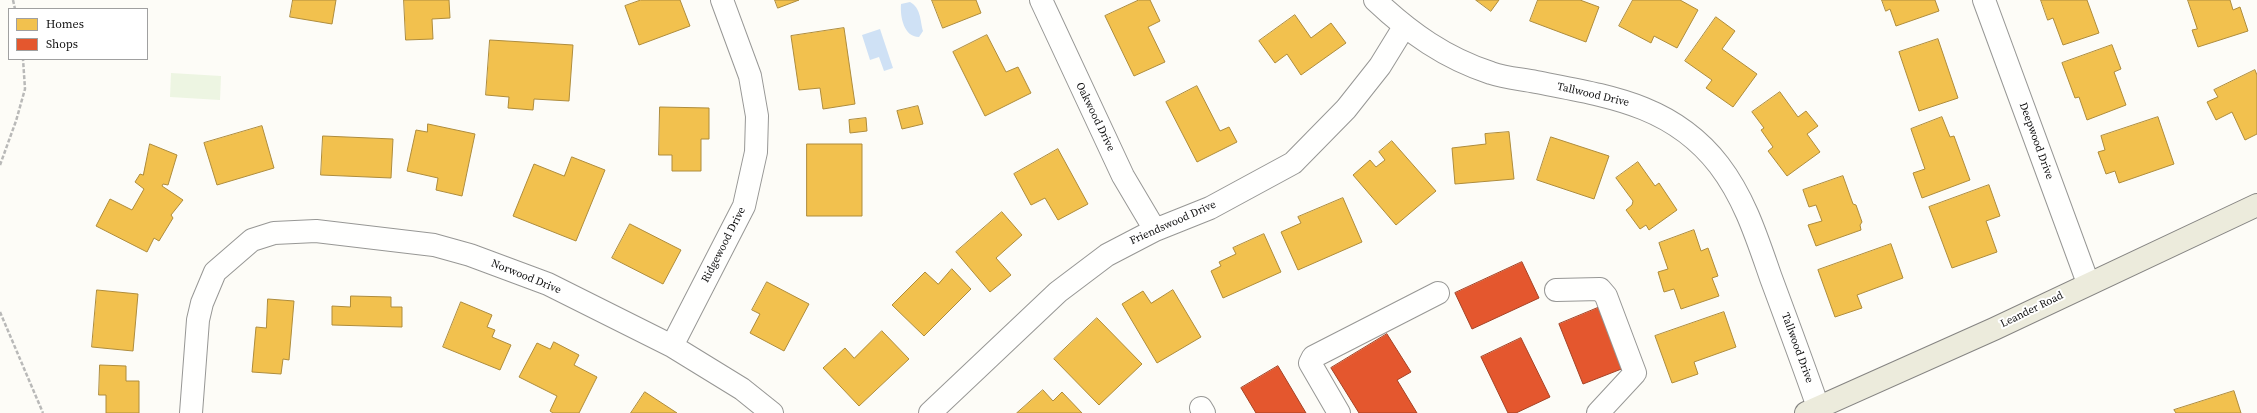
<!DOCTYPE html>
<html>
<head>
<meta charset="utf-8">
<style>
  body { margin:0 }
  #map { position:relative; width:2257px; height:413px; overflow:hidden; background:#fdfcf7; font-family:"Source Serif 4",serif }
  canvas { display:block }
  .legend { position:absolute; left:8px; top:8px; width:140px; height:52px; box-sizing:border-box; background:#fff; border:1px solid #a0a0a0; margin:0; padding:5px 7px; list-style:none; font-size:12px; color:#111 }
  .legend li { display:flex; align-items:center; gap:8px; height:20px }
  .legend b { width:20px; border:1px solid #a0a0a0 }
</style>
</head>
<body>
<div id="map">
<canvas width="2257" height="413"></canvas>
<ul class="legend">
<li><b style="height:11px;background:#f2c14e"></b>Homes</li>
<li><b style="height:11px;background:#e4572e"></b>Shops</li>
</ul>
</div>
<script>
const g = document.querySelector('canvas').getContext('2d');
g.lineJoin = 'round';
function fillPath(path, color) { g.fillStyle = color; g.fill(path, 'evenodd'); }
function strokePath(path, color, width, dash) { g.strokeStyle = color; g.lineWidth = width; g.lineCap = dash ? 'butt' : 'round'; g.setLineDash(dash || []); g.stroke(path); }
function label(font, color, halo, rows, align = 'center') {
  g.font = font + ' "Source Serif 4",serif'; g.lineWidth = 4; g.setLineDash([]); g.textBaseline = 'middle'; g.strokeStyle = halo; g.fillStyle = color; for (const [text, x, y, turn = 0] of rows) {
    g.save(); g.translate(x, y); g.rotate((+turn || 0) * Math.PI / 180); g.textAlign = isNaN(turn) ? turn : align; if (halo) g.strokeText(text, 0, 0); g.fillText(text, 0, 0); g.restore();
  }
}
fillPath(new Path2D(`
  M171 73 221 76 220 100 170 97Z`), '#edf5e2');
fillPath(new Path2D(`
  M910 2C921 8 920 20 923 31L919 37C904 37 900 17 901 4Z
  M880 29 893 68 884 71 879 57 870 60 862 35Z`), '#cfe1f5');
const homes = new Path2D(`
  M293 0H336L332 24 290 17Z
  M404 0H449L450 18 432 19 433 39 406 40Z
  M641 0H680L690 26 639 45 625 6Z
  M775 0H799L778 8Z
  M932 0H976L981 13 943 28Z
  M1139 0H1150L1160 21 1148 27 1165 62 1134 76 1105 16Z
  M1476 0H1499L1491 11Z
  M1538 0H1580L1599 7 1586 42 1530 21Z
  M1633 0H1680L1698 10 1677 48 1654 36 1651 43 1619 26Z
  M1882 0H1935L1939 11 1896 26 1890 9 1886 11Z
  M2041 0H2087L2099 33 2063 45 2053 18 2048 20Z
  M2188 0H2230L2233 10 2240 7 2248 31 2198 47 2192 30 2197 29Z
  M1295 15 1311 38 1331 23 1346 43 1301 75 1287 54 1275 63 1259 41Z
  M1716 17 1735 31 1722 49 1757 74 1733 107 1706 88 1712 80 1685 61Z
  M844 28 855 104 823 109 820 88 799 90 791 36Z
  M987 35 1006 72 1018 67 1031 93 985 116 953 52Z
  M1938 39 1958 98 1919 111 1899 52Z
  M490 40 573 45 569 101 534 99 533 110 508 108 509 97 486 95Z
  M2112 45 2121 69 2114 72 2126 105 2087 120 2079 97 2075 98 2062 63Z
  M2255 70 2257 75V134L2245 140 2232 112 2216 120 2207 102 2218 97 2214 90Z
  M1197 86 1220 131 1229 127 1237 142 1197 162 1166 102Z
  M1780 92 1798 117 1806 111 1818 126 1807 134 1820 152 1787 176 1768 151 1773 147 1761 130 1764 128 1752 112Z
  M918 106 923 124 902 129 897 111Z
  M660 107 709 108V139H701V171H672V155H659Z
  M1942 117 1950 137 1954 136 1970 180 1922 198 1913 173 1925 169 1911 129Z
  M2158 117 2174 164 2119 183 2115 171 2106 174 2098 152 2105 150 2101 136Z
  M866 118 867 131 850 133 849 120Z
  M428 124 475 134 462 196 436 190 438 178 407 171 416 130 427 132Z
  M262 126 274 168 217 185 204 143Z
  M1509 132 1514 179 1455 184 1452 148 1486 144 1485 134Z
  M323 136 393 139 391 178 321 175Z
  M1551 137 1609 156 1594 199 1537 180Z
  M1392 141 1436 191 1396 225 1353 175 1370 160 1376 167 1385 160 1379 152Z
  M150 144 177 155 168 185 163 184 162 186 183 200 171 215 173 218 159 241 154 238 147 252 96 226 110 199 132 210 144 189 135 182 140 174 143 175Z
  M807 144H862V216H807Z
  M1058 149 1088 204 1058 220 1045 198 1031 205 1014 174Z
  M572 157 605 170 576 241 513 216 534 164 564 176Z
  M1638 162 1655 186 1659 183 1677 210 1649 230 1646 225 1640 229 1626 210 1632 205 1633 201 1616 178Z
  M1843 176 1853 204 1856 205 1862 222 1860 225 1861 230 1816 246 1808 225 1822 221 1816 205 1809 207 1803 190Z
  M1989 185 2000 216 1986 221 1997 252 1952 268 1929 207Z
  M1343 198 1362 242 1298 270 1281 232 1301 223 1298 217Z
  M1002 212 1022 235 996 258 1011 275 990 292 956 252Z
  M630 224 681 250 663 284 612 258Z
  M1694 230 1701 251 1708 248 1718 276 1712 278 1719 296 1681 309 1674 289 1664 292 1658 272 1668 269 1659 243Z
  M1264 234 1281 272 1223 298 1211 271 1221 266 1219 262 1236 254 1233 248Z
  M1891 244 1903 278 1857 295 1862 308 1835 317 1818 270Z
  M952 269 971 289 924 336 892 305 925 272 938 284Z
  M767 282 809 304 784 351 750 333 760 314 752 310Z
  M97 290 138 294 133 351 92 347Z
  M1173 290 1201 337 1157 363 1122 304 1143 291 1151 303Z
  M351 296 391 297V307H402V327L332 325V306L350 307Z
  M268 299 294 301 289 360 283 359 281 374 252 372 256 327 266 328Z
  M461 302 492 315 487 327 495 330 492 337 511 345 500 370 443 347Z
  M1724 312 1736 347 1694 362 1698 374 1672 383 1655 336Z
  M1097 318 1142 364 1099 405 1054 359Z
  M882 331 909 359 859 406 823 368 845 348 854 358Z
  M554 342 579 355 574 365 597 377 579 413H553L550 411 557 396 519 377 537 343 550 349Z
  M100 365 126 366V381H139V413H106V395H99Z
  M1043 390 1053 401 1062 392 1082 413H1017Z
  M2234 391 2241 413H2176L2174 410Z
  M645 392 677 413H631Z`);
fillPath(homes, '#f2c14e');
strokePath(homes, '#ae8c3c', 1);
const shops = new Path2D(`
  M1522 262 1539 298 1472 329 1455 293Z
  M1600 307 1624 368 1583 384 1559 324Z
  M1387 334 1411 372 1397 380 1417 413H1359L1331 368Z
  M1521 338 1550 397 1516 413H1508L1481 357Z
  M1278 366 1306 413H1256L1241 388Z`);
fillPath(shops, '#e4572e');
strokePath(shops, '#a54225', 1);
const minor = new Path2D(`
  M1041 0 1123 176 1155 230
  M1375 0C1410 33 1445 58 1491 73 1505 78 1521 79 1536 82 1607 96 1672 104 1719 165 1745 199 1757 238 1771 278 1787 321 1803 364 1818 407
  M1984 0 2088 283
  M1556 290 1600 289 1606 296 1635 373 1598 413
  M672 346 744 206 756 152 757 116 750 76 722 0
  M1201 408 1204 413
  M191 413 198 320 202 303 215 272 252 240 274 233 316 231 434 245 470 255 548 284 672 346 742 389 772 413
  M930 413 1058 292 1107 255 1155 230 1210 208 1293 163 1346 109 1380 66 1404 27
  M1339 413 1310 363 1313 357 1438 293`);
const major = new Path2D(`
  M1806 413 1994 329 2257 205`);
strokePath(minor, '#979795', 24);
strokePath(major, '#858482', 24);
strokePath(new Path2D(`
  M13 0 15 9
  M0 165 16 121 25 89 23 59
  M0 312 43 413`), '#b9b9b8', 2.5, [4, 2]);
strokePath(minor, '#fffffe', 22);
strokePath(major, '#ecebdc', 22);
label('11px', '#111', '#fff', [
  ["Tallwood Drive",1593,95,13],
  ["Oakwood Drive",1095,117,64],
  ["Deepwood Drive",2036,141,70],
  ["Friendswood Drive",1173,223,-24],
  ["Ridgewood Drive",724,245,-63],
  ["Norwood Drive",526,277,22],
  ["Leander Road",2032,310,-26],
  ["Tallwood Drive",1797,348,70]
]);
</script>
</body>
</html>
